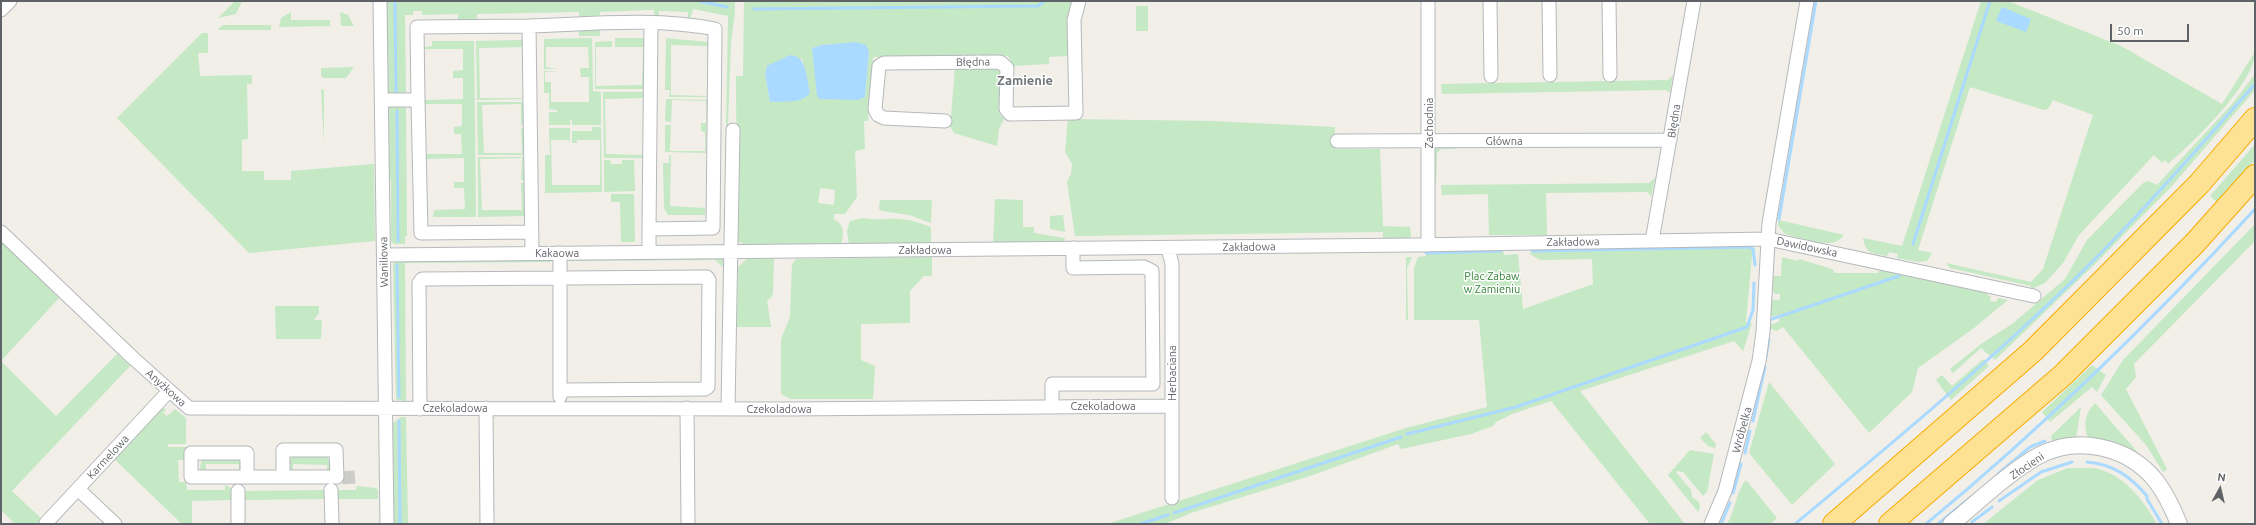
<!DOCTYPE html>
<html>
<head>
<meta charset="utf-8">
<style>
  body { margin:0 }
  #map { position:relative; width:2256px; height:525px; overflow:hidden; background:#f1efe8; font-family:Ubuntu,sans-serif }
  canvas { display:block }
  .frame { position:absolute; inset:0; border:2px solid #5f6368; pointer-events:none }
  .north { position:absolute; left:2200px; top:469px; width:40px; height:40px; -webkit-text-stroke:3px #fff; paint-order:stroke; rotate:8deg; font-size:11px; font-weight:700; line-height:16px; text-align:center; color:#5f6368 }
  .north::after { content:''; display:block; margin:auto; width:14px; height:18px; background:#5f6368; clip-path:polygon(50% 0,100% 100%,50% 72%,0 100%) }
  .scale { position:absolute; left:2110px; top:24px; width:79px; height:18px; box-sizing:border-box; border:2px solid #5f6368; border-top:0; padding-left:5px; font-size:12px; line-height:14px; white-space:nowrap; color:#5f6368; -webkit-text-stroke:3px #fff; paint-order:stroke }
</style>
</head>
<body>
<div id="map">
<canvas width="2256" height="525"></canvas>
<div class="frame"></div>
<div class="north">N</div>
<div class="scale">50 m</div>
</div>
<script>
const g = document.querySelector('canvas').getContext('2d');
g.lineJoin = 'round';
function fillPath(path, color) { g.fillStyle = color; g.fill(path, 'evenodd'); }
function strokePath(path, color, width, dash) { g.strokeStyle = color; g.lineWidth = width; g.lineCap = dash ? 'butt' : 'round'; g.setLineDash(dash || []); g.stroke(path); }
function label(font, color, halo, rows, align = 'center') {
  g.font = font + ' Ubuntu,sans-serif'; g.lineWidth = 3; g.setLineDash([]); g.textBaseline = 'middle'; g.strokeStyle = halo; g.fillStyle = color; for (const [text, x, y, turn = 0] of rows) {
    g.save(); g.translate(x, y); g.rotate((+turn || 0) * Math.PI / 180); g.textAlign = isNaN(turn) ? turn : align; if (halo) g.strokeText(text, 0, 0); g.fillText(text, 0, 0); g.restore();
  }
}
fillPath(new Path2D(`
  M235 1H242L236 14 218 18Z
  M386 1H735V12L731 43 728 126 726 129 728 16 693 9 690 20H688V12L659 11V19H654V10H648L600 12V20H579V12L477 14V22H458V14L422 15V11H413V15H405L406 95H387Z
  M744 1H1076L1069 57 1066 56 1049 57V64L1013 66 1008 56 873 57 868 121H864L865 149 855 151 857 197 845 214H834V220C845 224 844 235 841 245L748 246 737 241 736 76H743ZM839 44 869 51 865 97 822 45ZM802 59 810 92 805 98 770 102 765 74ZM820 188 835 190 834 205 818 203Z
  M1981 1H2008L2121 46 2222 104 2255 52C2255 83 2192 144 2168 164L2165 160 2162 163 2154 155 2079 235 2063 263 2045 283 2031 289V286L1950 268 1946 263 2031 282 2043 269 2093 115 2053 100 2048 109 2044 110 1970 87 1918 250 1932 253 1927 261 1917 262 1897 258 1898 254 1889 252 1887 256C1873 253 1866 255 1863 238L1902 246Z
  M1136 6H1148V31H1136Z
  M291 12V20H330V26L279 27 281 18Z
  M340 12 348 15 354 26H341Z
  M223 25H271V30H217Z
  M579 28H600V36H579Z
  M202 33H208V53H198L200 76 252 75V84H247L248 139 242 140V171H264V180H291V171L374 164 375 241 249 253 117 118Z
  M592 38 593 91 601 92V125H572V120H570V125H549V112H557V110L549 109V93H544V71H557L545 72V82H551V102H589V77H581L580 68H589L588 47H546V67L557 69H544V39Z
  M615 38H644L643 89H595V42L612 41V47H596V86L642 85 643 47H615Z
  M666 38 708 42V46L671 45V95L707 96V97H669L670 90H665Z
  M522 40V47L479 48 480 98H523V99L477 100 476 41Z
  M432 41H474L476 217H433L434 210 465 209 464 188H454V182H464V158L425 159V154H462L461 134H454V127L462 126V104H425V100L463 99V78H453V71L463 70V49H424V47L432 46Z
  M354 67 346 78H324L321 76V68Z
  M997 67 1002 72 1000 115 1004 119 999 129 997 146 954 133 950 127 955 68Z
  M2255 74V90L2171 187 2093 266 1995 360 1981 348 1953 373 1950 369 1981 344 2012 324 2065 279 2087 240 2143 183 2149 181 2157 185 2232 104Z
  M1673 75 1670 93 1666 90 1442 94 1441 84 1668 80Z
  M324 89V144L321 90Z
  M603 92H643V98L605 99 606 154 642 155V158H604Z
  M666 99 707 100 706 153 665 152V125H671L670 151H705V132L701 131V123H706V101L672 100 671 122 665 121Z
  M477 102H523V125H521V104L482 105 484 153H522L521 129 523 127V155H478Z
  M387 106H406L407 236H405V244H394L391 241V180H387Z
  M1068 119 1212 121 1335 127V149H1380L1383 226 1410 227 1411 237 1400 240 1383 239V232L1075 236 1067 182 1071 174 1072 164 1065 152Z
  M592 127H601L602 192 545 193V155H550L549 128H570V143L569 140H551L552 185H600V140H577V143H572V131H592Z
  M2255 144V160L2217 202 2210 196Z
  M1437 146H1456V149H1441L1437 153 1436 184 1433 180 1434 148Z
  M669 155H671L670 206 705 208V215H668L664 208 663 163H669Z
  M478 157H523L524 180H521L522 158 480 159 482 210H522L521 183H524V216L478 217Z
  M604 160H610L611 164H622V160H634L635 191 604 192Z
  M1655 178 1651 197 1648 192 1546 193 1547 235H1489L1488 194 1442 195 1441 185 1649 183Z
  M611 194H634L635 242H621L620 202H611Z
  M995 199 1023 200V227H1034V233L1065 238 1063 245 993 246Z
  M880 200H932L931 223 909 215 882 211 879 209Z
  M1063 215 1065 232 1050 229V216Z
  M863 218C876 221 888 218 901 219 912 220 921 223 931 227V246L849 245 847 231 850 221Z
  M1778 220 1783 221 1844 235C1833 252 1802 238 1785 234L1778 225Z
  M2255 224V241L2134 364 2136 377 2126 389 2167 469 2163 472 2146 445 2101 395 2123 360Z
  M1 241 59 298 1 361 56 416 117 354 130 366 12 491 44 521 42 524H15L1 510Z
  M1750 245 1756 250 1752 255 1746 323H1752L1743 351 1734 341 1580 391 1685 524H1650L1551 401 1512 414 1496 422 1493 426 1471 434 1401 449 1398 444 1310 476 1191 513 1165 524H1107L1406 428 1487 407 1479 320H1414V268L1418 257 1426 256 1425 250H1503L1504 255 1518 254 1523 309 1593 284 1592 259 1540 260 1530 254 1532 249Z
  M721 257 723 259V267L715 260 569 261V258Z
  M932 257V276H924L910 291V323L861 324V360L875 366 873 399H791L781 394V339L790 317 792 264 796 259Z
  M1406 257H1412L1407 268 1408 320H1406Z
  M1782 257 1798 261 1799 259 1832 269 1835 273H1878L1881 268 1987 290 1988 296H1991L1990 301 1996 302 1998 298 2008 300 1974 328 1918 368 1912 392 1869 433 1783 327 1777 331 1769 328V325L1779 322 1780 315 1770 317 1772 300H1780V294H1775L1771 290 1773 276H1781Z
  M551 259V262L405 263 406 401 396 400 393 264 396 261Z
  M747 259H774L773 293 771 298 767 300 771 327H737L738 267Z
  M275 306H319V313L314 320H322L321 339H276Z
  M1983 359 1989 366 1951 400 1936 380 1942 375 1952 386Z
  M2092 365 2106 375 2097 392 2092 387 2050 422 2042 412Z
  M1769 382 1835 464 1792 505 1749 453Z
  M2095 403 2153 470 2088 438C2083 425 2085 413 2095 403Z
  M161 406 166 410 163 413 167 416 175 409 186 418V444H168V447H187L186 460H178L179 482H186L187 490H225V485L231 488 232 500 192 501V524H182L112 457Z
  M2081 407 2076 438 2052 442 2051 436Z
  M401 417H406L408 524H394L393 423Z
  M1706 432 1716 444 1715 448 1708 446 1700 438Z
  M1690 450 1714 454 1707 492 1703 496 1683 472 1678 471 1676 472 1691 490 1692 497 1699 502 1700 507 1698 512 1668 475Z
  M240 457 245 465 239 473V464H206V473L201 470 200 467 202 459Z
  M293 457H327L332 468 327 473V465L293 464V473L288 470 289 459Z
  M2068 468C2078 469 2090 467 2099 469 2127 478 2143 500 2157 524H1983L2038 480Z
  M1746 480 1777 518 1770 524H1727C1736 510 1735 493 1746 480Z
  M357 486 376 488 378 490V499H338V490H356Z
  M325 490 326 499 245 500V491Z`), '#c5e8c5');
fillPath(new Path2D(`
  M2002 7 2031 19 2026 32 1996 21Z
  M856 42 866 45 869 51 865 97 858 100 820 99 817 96 812 48 822 45Z
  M790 55C807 56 806 77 810 92 805 104 782 101 770 102L765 74 767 66Z`), '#aadaff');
strokePath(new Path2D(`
  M395 1 396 92
  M699 1 727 7
  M754 9 1038 6 1044 1
  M397 111 398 241
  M1779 219 1816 1
  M1913 244 1990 1
  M1533 251 1750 247 1753 249 1755 265
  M1426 253 1501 251
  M397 265 399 397
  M1772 319 1899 276
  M1766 357 1769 339
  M399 421 400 524
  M1753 421 1765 367
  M1407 434 1516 407 1747 327 1753 310 1754 283
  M1745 453 1750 431
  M2087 462C2113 464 2131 477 2147 496V499L2162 524
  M1998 474 2030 447 2045 441
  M1733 493 1741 464
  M1999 501 2041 472 2072 462
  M1174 513 1401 437
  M1972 522 1992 507
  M1140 524 1168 515
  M1721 524 1730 503
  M1795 524C1885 449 1974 375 2058 295 2128 229 2191 156 2255 84
  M1926 524C2043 427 2152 321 2255 209
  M1938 524 1971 497`), '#aadaff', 3);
strokePath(new Path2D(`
  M342 478 355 477`), '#ccccc8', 13, [13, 6]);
const minor = new Path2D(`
  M380 1 387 524
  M1490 1 1491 76
  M1549 1 1550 75
  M1609 1 1610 75
  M1 10 10 1
  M529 26C589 24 656 17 715 29L713 228 649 229 651 23
  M382 100H418L417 27 529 26 532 253
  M418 100 421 233 532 232
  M945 121 884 118 878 115 875 109 879 66 884 63 1000 62 1007 68 1006 109 1010 114 1076 113 1074 20 1079 1
  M1337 141 1670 140
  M649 229V252
  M1 232 133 358 189 408 786 409 1172 406
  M1652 241 1694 1
  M1428 245V1
  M1168 248 1172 264V498
  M384 255 1414 245 1768 239 2034 296
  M560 397V253
  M1052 407V384H1153L1152 271 1144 267 1073 268V248
  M486 408 487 524
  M687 408 688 524
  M728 408 733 130
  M420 409 419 283 422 279 707 277 709 280 708 387 705 389 560 390
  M247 477V453H191V477H337L336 450H283V477
  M78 489 115 524
  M331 490 332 524
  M238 491V524
  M46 523 169 391
  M1711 524 1725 491 1759 361 1763 332 1769 223 1807 1`);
const tertiary = new Path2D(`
  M1951 524C1978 502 2008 473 2038 456 2077 435 2128 446 2156 481 2166 494 2173 509 2179 524`);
const motorway = new Path2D(`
  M1834 524 2033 351 2199 184 2255 119
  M1890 524 2063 375 2194 244 2255 176`);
strokePath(minor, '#b5b8bc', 15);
strokePath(tertiary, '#b5b8bc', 18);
strokePath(motorway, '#f9ab00', 24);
strokePath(minor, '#fff', 13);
strokePath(tertiary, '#fff', 16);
strokePath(motorway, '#fde293', 22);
label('11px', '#5f6368', '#fff', [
  ["Błędna",973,62,-1],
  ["Błędna",1674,121,-81],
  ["Zachodnia",1429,123,-90],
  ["Główna",1504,141],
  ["Zakładowa",1573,242,-1],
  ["Zakładowa",1249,247,-1],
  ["Dawidowska",1807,247,12],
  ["Zakładowa",925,250],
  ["Kakaowa",557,253],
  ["Waniliowa",384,262,-91],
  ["Herbaciana",1172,373,-90],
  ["Anyżkowa",166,388,42],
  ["Czekoladowa",1103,406],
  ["Czekoladowa",455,408],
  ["Czekoladowa",779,409],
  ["Wróbelka",1742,430,-75],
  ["Karmelowa",108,457,-47],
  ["Złocieni",2027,466,-34]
]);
label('11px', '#348238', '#fff', [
  ["Plac Zabaw",1492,276],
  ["w Zamieniu",1492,289]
]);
label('bold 13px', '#70757a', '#fff', [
  ["Zamienie",1025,81]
]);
</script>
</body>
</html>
